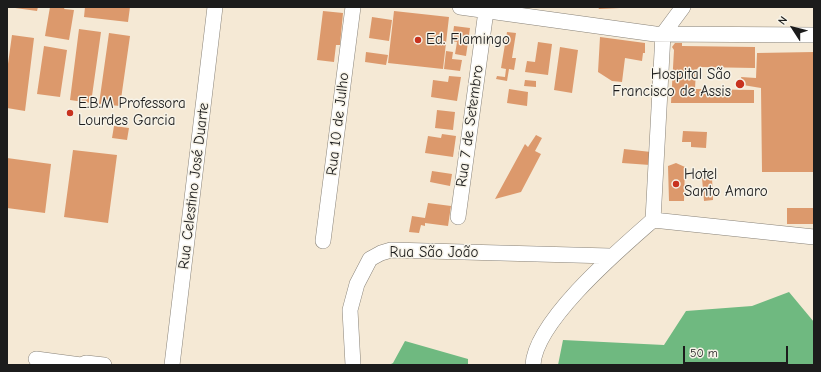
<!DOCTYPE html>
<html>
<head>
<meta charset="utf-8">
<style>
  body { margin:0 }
  #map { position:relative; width:821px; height:372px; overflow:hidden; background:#f5e9d5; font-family:"Comic Neue",sans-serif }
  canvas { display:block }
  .frame { position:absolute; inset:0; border:8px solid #1c1c1c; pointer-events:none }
  .north { position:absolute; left:773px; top:8px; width:40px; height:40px; -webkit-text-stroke:3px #f7f3e8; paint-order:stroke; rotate:306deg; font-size:11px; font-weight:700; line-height:16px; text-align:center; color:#1c1c1c }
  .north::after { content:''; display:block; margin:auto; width:14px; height:18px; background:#1c1c1c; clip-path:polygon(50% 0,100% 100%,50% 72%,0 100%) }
  .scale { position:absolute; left:683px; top:346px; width:105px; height:18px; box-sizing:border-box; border:2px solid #1c1c1c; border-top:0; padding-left:5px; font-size:12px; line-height:14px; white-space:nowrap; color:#1c1c1c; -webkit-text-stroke:3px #f7f3e8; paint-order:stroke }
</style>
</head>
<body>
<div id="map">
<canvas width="821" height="372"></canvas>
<div class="frame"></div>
<div class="north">N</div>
<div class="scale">50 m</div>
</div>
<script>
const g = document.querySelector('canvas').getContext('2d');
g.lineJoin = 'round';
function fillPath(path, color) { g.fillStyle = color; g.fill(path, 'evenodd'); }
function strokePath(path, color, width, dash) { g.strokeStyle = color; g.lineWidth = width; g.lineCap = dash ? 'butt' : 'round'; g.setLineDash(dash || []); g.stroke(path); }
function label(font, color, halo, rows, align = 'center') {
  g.font = font + ' "Comic Neue",sans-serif'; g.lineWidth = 3; g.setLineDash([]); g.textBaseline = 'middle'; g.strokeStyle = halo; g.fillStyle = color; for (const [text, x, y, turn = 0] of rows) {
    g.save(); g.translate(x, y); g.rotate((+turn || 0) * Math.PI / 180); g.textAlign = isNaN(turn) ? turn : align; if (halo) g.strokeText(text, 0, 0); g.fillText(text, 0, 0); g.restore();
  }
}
fillPath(new Path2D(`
  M789 292 814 322V365H558L563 340 664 345 686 311 752 306Z
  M405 341 468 359V365H389L393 363Z`), '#6fb980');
fillPath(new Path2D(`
  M8 7H38L37 11Z
  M50 7H65L64 9 74 10 69 40 45 36Z
  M85 7H130L128 22 84 17Z
  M598 7H620V8L599 9Z
  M323 11 343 13 340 45H336L334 62 317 60Z
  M394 11 449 17 443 69 388 63Z
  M372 17 392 20 389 41 369 38Z
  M454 26 470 28 466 56 455 54 457 42 452 41Z
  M79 29 101 32 91 103 70 100Z
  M507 32 516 33 512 58H516L514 70 509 69 507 81 496 79 497 76 505 77 506 69 501 68Z
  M109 33 130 36 120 106 99 104Z
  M12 35 34 38 25 111 7 108V71Z
  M600 37 645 43V53H643L642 61 625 58 622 82 612 81 598 72Z
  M538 42 552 44 548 75 525 72 527 61 535 62Z
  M675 43H682V46L755 47V68L699 67 696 70 695 89 754 90V103H671L674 50 672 47Z
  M44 46 67 50 60 97 37 94Z
  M560 47 578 50 572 93 554 90Z
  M446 51 453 52 452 59 462 60 460 71 444 69Z
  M366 52 388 55 386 65 365 62Z
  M814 52 813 172H762L761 88 743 85 741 77 756 78 757 53Z
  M449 76 461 77 457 101 431 97 433 80 448 82Z
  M525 80 536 81V87L524 86Z
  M509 89 528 92 527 106 507 103Z
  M437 110 455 112 453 130 435 128Z
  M114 126 129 128 127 140 112 138Z
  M683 131 707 132 706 148 691 147V142H682Z
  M442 134 456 136 453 157 425 153 428 136 441 138Z
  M536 135 542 138 535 151 541 154 521 192 495 199 525 144 528 147Z
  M624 149 651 152 650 165 622 163Z
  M73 150 117 155 108 223 64 217Z
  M7 158 51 164 45 213 7 208Z
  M676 163 685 167 684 201H669L668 166Z
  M432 171 452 174 450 186 430 182Z
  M712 177 713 200 704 201 702 178Z
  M428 203 451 206 448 226 425 223V226L421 225 419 233 409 232 412 216 425 218Z
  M787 208H814V224H787Z`), '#dc996c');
const minor = new Path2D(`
  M460 7 655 34 814 35
  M663 34 683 7
  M458 217 486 11
  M653 220 663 34
  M653 220 814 237
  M323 241 353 7
  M36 359 81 365
  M81 365 86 363 104 365
  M172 365 215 7
  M353 365 350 310 357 284 370 259 381 253 391 250 610 256
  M533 365C535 321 620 249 653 220`);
strokePath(minor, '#888278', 16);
strokePath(minor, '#fff', 15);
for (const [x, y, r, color] of [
  [418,40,4,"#c8321e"],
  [740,84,5,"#c8321e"],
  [70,113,4,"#c8321e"],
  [676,184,4,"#c8321e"]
]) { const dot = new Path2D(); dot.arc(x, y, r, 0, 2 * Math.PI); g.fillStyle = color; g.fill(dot); strokePath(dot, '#f7f3e8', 1.5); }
label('15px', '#1c1c1c', '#f7f3e8', [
  ["Ed. Flamingo",426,40],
  ["Hospital São",731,75,"right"],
  ["Francisco de Assis",731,92,"right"],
  ["E.B.M Professora",78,104],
  ["Lourdes Garcia",78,121],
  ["Hotel",684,175],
  ["Santo Amaro",684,192]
], 'left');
label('15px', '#1c1c1c', '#f7f3e8', [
  ["Rua 10 de Julho",338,124,-83],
  ["Rua 7 de Setembro",470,126,-82],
  ["Rua Celestino José Duarte",194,186,-83],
  ["Rua São João",434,253]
]);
</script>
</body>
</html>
